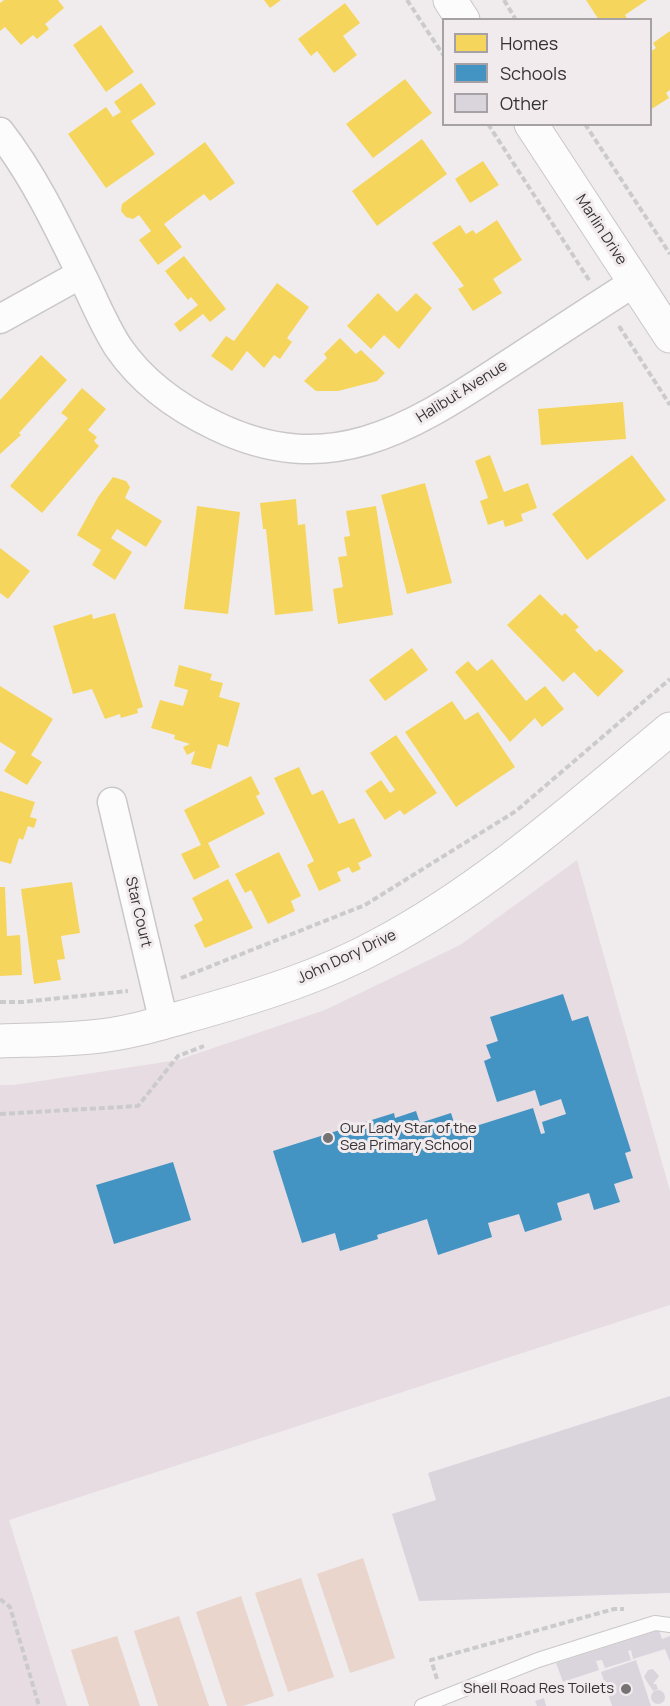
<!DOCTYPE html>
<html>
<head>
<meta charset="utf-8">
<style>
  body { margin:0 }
  #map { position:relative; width:670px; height:1706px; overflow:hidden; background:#f0ecee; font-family:Manrope,sans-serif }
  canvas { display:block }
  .legend { position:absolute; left:442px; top:18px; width:210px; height:108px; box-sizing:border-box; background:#f1ebee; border:2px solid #a6a1a4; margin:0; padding:8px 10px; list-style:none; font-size:18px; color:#353234 }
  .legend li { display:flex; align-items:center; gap:12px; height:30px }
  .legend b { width:30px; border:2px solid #a6a1a4 }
</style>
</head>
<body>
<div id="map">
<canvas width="670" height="1706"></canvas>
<ul class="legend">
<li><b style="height:16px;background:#f6d55c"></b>Homes</li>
<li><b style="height:16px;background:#4393c3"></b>Schools</li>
<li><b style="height:16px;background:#dad5dd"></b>Other</li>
</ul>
</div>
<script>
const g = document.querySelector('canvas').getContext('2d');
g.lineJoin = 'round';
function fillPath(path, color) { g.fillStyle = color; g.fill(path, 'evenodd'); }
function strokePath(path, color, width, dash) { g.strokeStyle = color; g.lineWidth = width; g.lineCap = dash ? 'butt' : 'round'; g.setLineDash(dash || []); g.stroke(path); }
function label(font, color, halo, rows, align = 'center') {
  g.font = font + ' Manrope,sans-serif'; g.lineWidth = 6; g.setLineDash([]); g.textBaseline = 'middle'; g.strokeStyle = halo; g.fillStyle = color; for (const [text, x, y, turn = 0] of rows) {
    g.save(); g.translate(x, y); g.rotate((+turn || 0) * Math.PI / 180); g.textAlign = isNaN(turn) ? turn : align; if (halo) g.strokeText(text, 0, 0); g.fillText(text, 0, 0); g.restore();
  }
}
fillPath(new Path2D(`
  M577 860 670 1191V1305L9 1520 67 1706H0V1085H14L178 1060 325 1010 460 945Z`), '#e6dce1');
fillPath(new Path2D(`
  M363 1558 395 1658 350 1673 317 1574Z
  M301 1578 334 1677 288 1692 255 1593Z
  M241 1596 274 1696 243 1706H227L196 1612Z
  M179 1616 209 1706H158L134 1631Z
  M117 1636 140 1706H89L71 1650Z`), '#e9d5cb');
fillPath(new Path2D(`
  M4 0H58L64 8 45 24 49 29 37 39 33 35 21 45 5 27 0 31V3Z
  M264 0H281L270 8Z
  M586 0H647L625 15 628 20H599Z
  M345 3 360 23 343 36 357 55 334 73 317 51 311 56 298 39Z
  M101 25 134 72 106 92 73 45Z
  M670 31V90L666 93 669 98 650 110V52L656 48 653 43Z
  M405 79 432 113 373 158 346 124Z
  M141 83 156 104 131 121 155 154 106 188 68 134 106 107 113 117 121 112 114 102Z
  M422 139 447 174 377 226 352 191Z
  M205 142 235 183 210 201 204 194 164 224 182 247 158 265 139 240 151 231 139 215 133 219 126 217 121 211 122 204Z
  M483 161 499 185 470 203 455 179Z
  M497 220 522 260 493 279 502 293 473 311 458 289 464 286 432 243 460 225 466 234 473 230 476 234Z
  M184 256 226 309 210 322 203 314 180 332 174 324 198 305 191 297 188 300 165 271Z
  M277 283 309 307 287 338 292 342 280 359 274 355 264 368 247 351 232 371 211 356 226 336 234 341Z
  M378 293 397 312 416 293 432 308 399 349 384 335 371 349 347 326Z
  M340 338 356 354 361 350 385 373 377 381 338 391H316L304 381 327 358 324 354Z
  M41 355 67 380 19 433 21 435 0 454V400Z
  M82 388 106 409 88 430 97 437 94 441 99 446 42 513 10 486 68 418 61 413Z
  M623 402 626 439 541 445 538 409Z
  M490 455 504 492 528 483 537 508 521 514 523 521 505 527 503 520 488 525 480 501 488 498 475 461Z
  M632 455 666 500 587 560 552 514Z
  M113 477 126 481 130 487 125 498 162 521 146 547 117 529 111 538 132 552 115 580 92 565 101 550 77 535 98 497Z
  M425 483 452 583 407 594 381 495Z
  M296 499 298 525 305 524 313 611 275 615 266 529H263L260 503Z
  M197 506 240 512 228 614 184 609Z
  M376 506 393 615 338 624 333 589 343 587 338 557 347 556 344 537 350 536 346 511Z
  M0 548 30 571 8 599 0 593Z
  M540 594 562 616 565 613 579 627 575 630 596 652 600 649 624 671 598 697 574 672 563 682 507 625Z
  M115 613 143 707 137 709 138 713 121 718 120 714 105 719 92 689 73 694 53 626 92 614 93 619Z
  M412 648 428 670 385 701 369 680Z
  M492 659 526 701 545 686 564 709 542 727 535 718 510 742 455 672 468 661 477 671Z
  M179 665 212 674 210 680 223 683 219 697 240 703 228 747 218 744 211 769 191 764 195 751 187 755 183 747 190 744 174 739 175 735 151 728 160 700 183 706 188 690 174 686Z
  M0 686 53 719 31 755 42 762 27 785 4 771 16 752 0 742Z
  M452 701 465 720 478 712 515 767 456 807 405 732Z
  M396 735 437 793 404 815 400 810 385 820 365 791 381 780 390 793 395 790 370 753Z
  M299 767 312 795 323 790 339 824 354 818 372 856 358 863 361 869 352 873 349 867 337 872 341 881 319 891 307 865 314 861 274 778Z
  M251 776 260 794 256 796 265 814 208 843 220 867 194 880 181 854 201 845 184 810Z
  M0 791 35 802 30 817 37 819 34 828 28 826 23 840 19 838 11 864 0 861Z
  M279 852 301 896 291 901 295 911 268 924 251 890 245 893 235 874Z
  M228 879 253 928 205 948 194 925 203 920 192 898Z
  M72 882 80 933 61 936 65 959 57 960 61 980 34 984 21 889Z
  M0 887H5L7 936 20 935 22 975 0 976Z`), '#f6d55c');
fillPath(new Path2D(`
  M563 994 572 1021 588 1016 631 1151 625 1153 633 1178 614 1184 620 1202 594 1210 589 1193 557 1203 562 1220 525 1232 519 1214 488 1223 492 1237 438 1255 427 1219 377 1235 378 1239 340 1251 335 1233 302 1243 273 1151 394 1113 395 1118 416 1111 420 1123 451 1113 457 1132 533 1108 541 1134 545 1133 542 1122 566 1114 561 1099 540 1106 535 1090 497 1102 484 1061 491 1058 486 1045 498 1041 490 1017Z
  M173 1162 191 1220 114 1244 96 1185Z`), '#4393c3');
fillPath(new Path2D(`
  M670 1396V1593L419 1601 392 1514 436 1500 428 1473Z
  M659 1630 662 1639 670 1636V1662L665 1649 633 1659 631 1650 628 1651 631 1660 605 1668 602 1660 596 1661 599 1670 563 1682 556 1663Z
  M636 1660 651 1706H612L601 1672Z
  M653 1669 659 1676 653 1684H656L658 1689 653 1691 644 1677 648 1670Z
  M651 1697a7 7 0 1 1 14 0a7 7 0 1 1-14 0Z
  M544 1698 546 1706H537L535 1701Z`), '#dad5dd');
const lane = new Path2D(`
  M422 1706 538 1660 655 1623 670 1625`);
const street = new Path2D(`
  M0 132C35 177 60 231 85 282 95 303 105 327 118 347 142 382 178 408 216 426 328 480 408 430 501 369 546 340 590 310 635 282
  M0 319 81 274
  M112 802 164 1023`);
const secondary = new Path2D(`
  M450 0 463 20
  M531 124 670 336
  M0 1041C30 1040 61 1040 91 1037 128 1034 165 1022 201 1012 261 995 324 975 379 945 486 888 577 806 670 729`);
strokePath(lane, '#cac7c9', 16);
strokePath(street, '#cac7c9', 31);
strokePath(secondary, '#cac7c9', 35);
strokePath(new Path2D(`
  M407 0 444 56
  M504 0 516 20
  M488 124 589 280
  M585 124 670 254
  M619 326 670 405
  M181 978 365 905 516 811 670 679
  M0 1002H22L128 991
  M0 1114 138 1106 178 1056 204 1046
  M0 1599 10 1607 39 1706
  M437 1679 431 1660 614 1609H624`), '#cccbcc', 4, [6, 3]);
strokePath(lane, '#fdfcfc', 14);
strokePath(street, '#fdfcfc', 28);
strokePath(secondary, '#fdfcfc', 33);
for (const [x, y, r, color] of [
  [328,1138,6,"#767375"],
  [626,1689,6,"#767375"]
]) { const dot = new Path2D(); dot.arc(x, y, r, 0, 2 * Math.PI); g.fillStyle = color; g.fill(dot); strokePath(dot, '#f1ebee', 2); }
label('15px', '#353234', '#f1ebee', [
  ["Marlin Drive",601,230,57],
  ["Halibut Avenue",462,392,-32],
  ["Star Court",138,912,77],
  ["John Dory Drive",347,957,-25]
]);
label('15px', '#353234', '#f1ebee', [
  ["Our Lady Star of the",340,1129],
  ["Sea Primary School",340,1146],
  ["Shell Road Res Toilets",614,1689,"right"]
], 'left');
</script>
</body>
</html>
